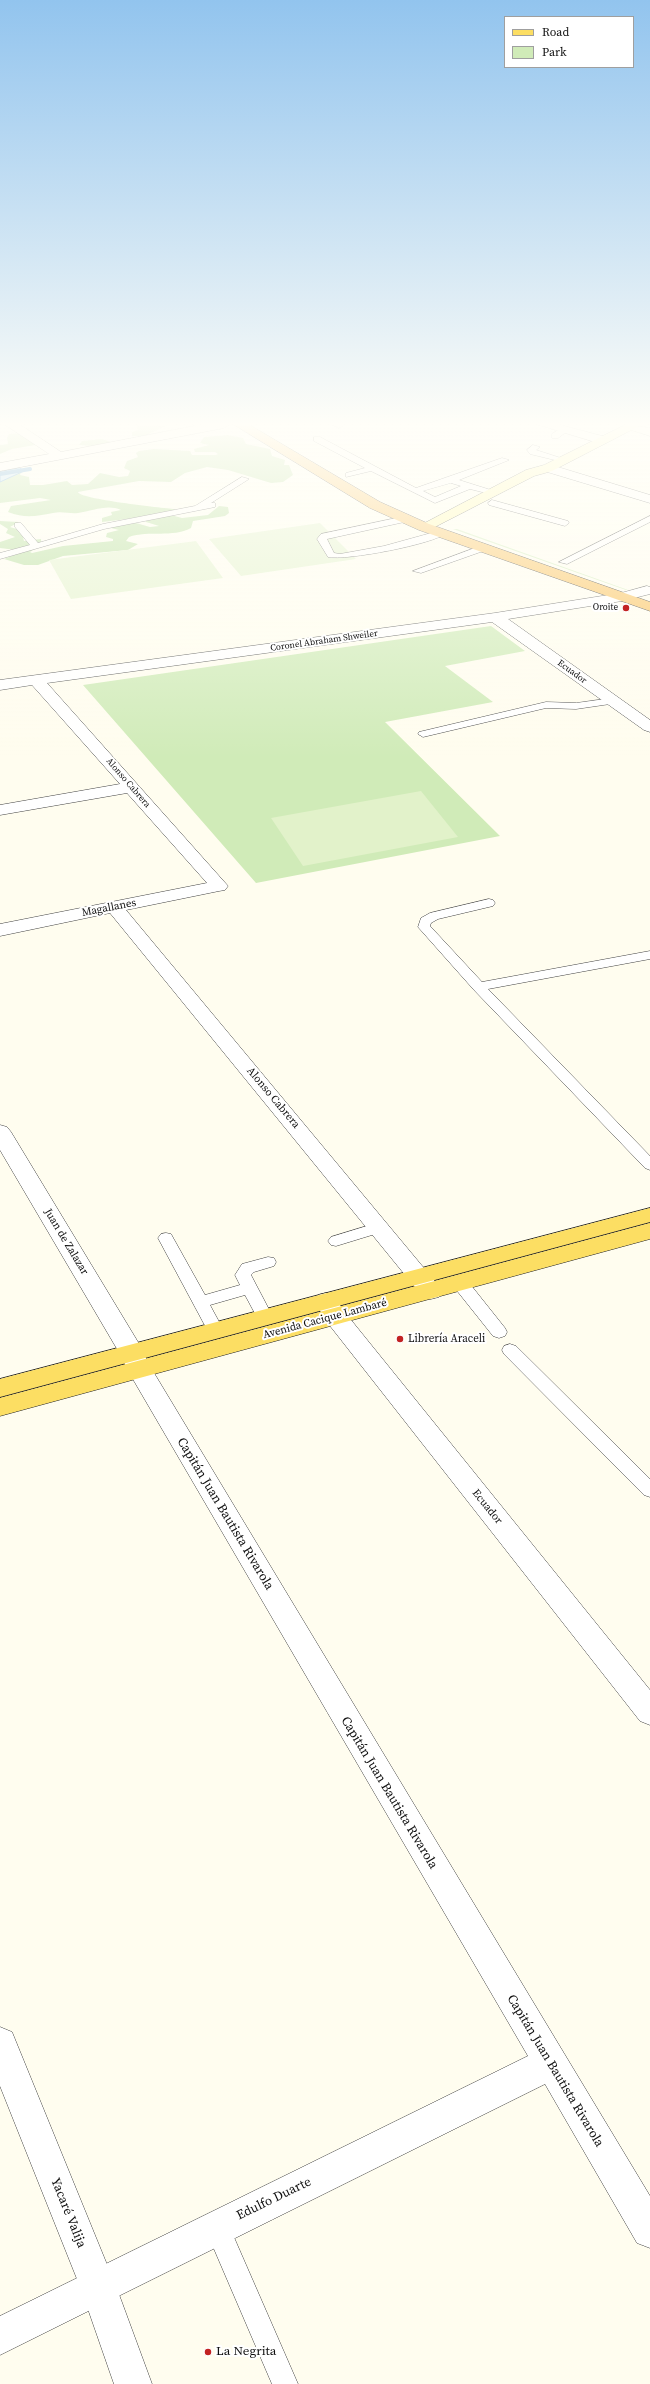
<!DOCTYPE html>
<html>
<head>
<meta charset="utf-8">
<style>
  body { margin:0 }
  #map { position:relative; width:650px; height:2384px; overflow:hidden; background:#fffdef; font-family:"Source Serif 4",serif }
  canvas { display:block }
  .legend { position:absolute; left:504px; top:16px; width:130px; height:52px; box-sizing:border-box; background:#fff; border:1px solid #9f9f9f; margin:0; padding:5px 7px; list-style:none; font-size:12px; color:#0e0e0e }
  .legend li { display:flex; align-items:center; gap:8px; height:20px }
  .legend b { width:20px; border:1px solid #9f9f9f }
</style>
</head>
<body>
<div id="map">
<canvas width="650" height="2384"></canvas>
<ul class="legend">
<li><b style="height:5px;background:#fcde63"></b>Road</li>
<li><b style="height:11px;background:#d0ebb8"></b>Park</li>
</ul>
</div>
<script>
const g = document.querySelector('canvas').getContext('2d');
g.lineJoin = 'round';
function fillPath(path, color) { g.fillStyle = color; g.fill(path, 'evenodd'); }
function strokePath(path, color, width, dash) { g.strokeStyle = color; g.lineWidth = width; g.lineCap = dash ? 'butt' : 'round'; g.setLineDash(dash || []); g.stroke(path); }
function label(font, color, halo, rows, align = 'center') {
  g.font = font + ' "Source Serif 4",serif'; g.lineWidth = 4; g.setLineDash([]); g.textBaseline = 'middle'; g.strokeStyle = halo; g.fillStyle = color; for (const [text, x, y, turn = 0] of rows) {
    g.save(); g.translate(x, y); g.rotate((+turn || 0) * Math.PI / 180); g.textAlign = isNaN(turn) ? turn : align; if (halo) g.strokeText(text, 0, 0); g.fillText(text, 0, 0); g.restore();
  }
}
fillPath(new Path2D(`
  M453 529H457L628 590H626Z
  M491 626 525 651 445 666 493 702 385 722 500 836 256 883 83 685Z`), '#d0ebb8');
fillPath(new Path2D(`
  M138 424H165V426L145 436H132V432L138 430 136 427Z
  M21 433 36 443 35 445 12 449 0 454V445L8 444 7 438 9 434Z
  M228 435 243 438 246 444 270 449 272 456 285 460 284 465H289L293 475 283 482 271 483 228 470 207 467 185 473 171 482 139 481 78 492C79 499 162 508 175 509L171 515 182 518 208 515 219 506 228 507 229 513 225 516 193 521 191 528C172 538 149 530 129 537L126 541 138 544 128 550 63 556 38 565H24L4 559 19 553 16 550 0 548V542L15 537 6 533 8 529 0 524V521L19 522 10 527 30 533 23 537 24 541 41 539V542L31 549 33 550 30 552 32 553 63 546 113 541V539L106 537 107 533 119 530 111 528V524L136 523 150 527 159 526 146 522 144 517 102 522V518L112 515 111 512 121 510C107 504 93 511 78 513 70 514 62 511 53 513 36 516 26 519 8 512L11 506 51 500 40 498 0 503V472L22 470 20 475 29 477 30 485H43L67 481 72 485 88 484 100 473 119 477 128 476 130 471 124 468 127 461 138 457 136 453 139 451 154 449 190 451 192 455H216L218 454 215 452H195L194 449 209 445 200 443 204 437Z
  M102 439 114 443 103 447 79 445 82 441Z`), '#b2dc96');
fillPath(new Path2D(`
  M320 523 356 559 241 576 209 539Z
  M196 541 223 578 71 599 49 560Z
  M421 791 458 837 303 866 271 818Z`), '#e2f2ca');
const water = new Path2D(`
  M20 468 24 471 0 482V472Z`);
fillPath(water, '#b2dbf8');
strokePath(water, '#378cd1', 1);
strokePath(new Path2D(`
  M0 474 30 469`), '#378cd1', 4);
const service = new Path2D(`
  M157 424H170L161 427Z
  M331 424H342L343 426 339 428Z
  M562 428 569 430 558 438H552V434Z
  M314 437H320L416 488 502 458 509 460 459 480 494 491V495L470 489 435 503 371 471 346 477V473L365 468 314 441ZM451 483 461 486 435 497 423 491Z
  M533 445 540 447 536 450 567 460 563 462 530 454 527 450Z
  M242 477 249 479 211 503H215V507L104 529 0 559V553L30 545 15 527V523H21L38 543 103 524 195 506Z
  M492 500 568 521 569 523 565 526 489 505 488 503Z
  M406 516 409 517V521L327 539 334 553 340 554 384 546 442 530 446 533C435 544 345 561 328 557L317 539 321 534Z
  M650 516V522L567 564 559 562Z
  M483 545 488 548 486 550 421 573 413 571Z
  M613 698 618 701 617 703 576 709 546 708 423 737 418 734 419 732 546 702 576 703Z
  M489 899 493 900 495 903 493 906 438 919 431 923 430 926 482 982 650 951V959L488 989 650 1156V1170L645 1168 474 990 418 927 421 918 430 913Z
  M380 1222 385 1223 388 1227 385 1231 336 1246 331 1245 328 1241 331 1237Z
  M166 1233 171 1234 205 1295 240 1285 235 1275 242 1264 268 1257 274 1258 276 1262 274 1266 254 1272 251 1275 273 1317 271 1321H259L245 1295 210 1305 224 1331 222 1335 216 1337 210 1335 158 1238 161 1234Z
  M460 1278 466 1279 505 1328 507 1332 505 1336 499 1338 493 1336 454 1287 452 1283 454 1279Z
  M510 1344 516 1346 650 1479V1497L644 1495 504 1354 502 1350 504 1346Z
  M217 2216 226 2219 298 2384H272L205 2228 208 2219Z`);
const minor = new Path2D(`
  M4 424H19L61 452 204 424H230L224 428 0 471V463L49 454Z
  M536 424H557L606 437 608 440 602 444Z
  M647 586 650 587V594L622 601 508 619 650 720V732L644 730 492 622 47 683 228 886 225 890 219 891 126 910 443 1291 439 1297 431 1299 423 1297 110 913 0 936V924L207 883 127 793 0 815V805L120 784 32 685 0 690V680L495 613 621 593Z
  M326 1293 334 1295 343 1310 650 1690V1725L640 1721 327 1322 314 1301 318 1295Z
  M139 1360 148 1363 650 2196V2248L637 2243 545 2084 0 2355V2316L528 2056 127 1369 130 1363Z`);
const tertiary = new Path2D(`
  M628 425 650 428V436L628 429 626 427Z
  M548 464 650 495V503L544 471 542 468Z
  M0 1125 7 1127 11 1132 141 1347 151 1369 148 1375 139 1378 130 1375 120 1354 0 1150Z
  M0 2027 12 2032 117 2289 152 2384H114L81 2289 0 2086Z`);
const secondary = new Path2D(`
  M627 424H643L552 471 534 476 429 530 424 531 417 527 526 470 544 465Z`);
const primary = new Path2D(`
  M650 1208V1222L0 1397V1379Z
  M650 1223V1239L0 1416V1398Z`);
const trunk = new Path2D(`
  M233 424H248L380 502 429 524 650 602V611L419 530 370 508Z`);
strokePath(service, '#414141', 1);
strokePath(minor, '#414141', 1);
strokePath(tertiary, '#414141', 1);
strokePath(secondary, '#303030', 1);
strokePath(primary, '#1f1f1f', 1);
strokePath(trunk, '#1f1f1f', 1);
fillPath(service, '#fff');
fillPath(minor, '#fff');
fillPath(tertiary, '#fff');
fillPath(secondary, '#fffaaa');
fillPath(primary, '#fcde63');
fillPath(trunk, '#fac25c');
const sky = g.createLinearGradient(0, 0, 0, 758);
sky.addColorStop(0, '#92c4ee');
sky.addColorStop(0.56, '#fffef8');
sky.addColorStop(1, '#fffef800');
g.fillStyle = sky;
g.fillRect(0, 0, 650, 758);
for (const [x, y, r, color] of [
  [626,608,4,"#c22222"],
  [400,1339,4,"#c22222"],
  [208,2352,4,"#c22222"]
]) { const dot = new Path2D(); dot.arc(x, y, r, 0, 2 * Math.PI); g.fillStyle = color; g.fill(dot); strokePath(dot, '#fff', 1.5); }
label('9px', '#0e0e0e', '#fff', [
  ["Oroite",618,608]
], 'right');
label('9px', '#0e0e0e', '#fff', [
  ["Coronel Abraham Shweiler",324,641,-8],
  ["Ecuador",572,672,36],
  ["Alonso Cabrera",128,783,49]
]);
label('11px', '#0e0e0e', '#fff', [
  ["Magallanes",109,908,-11],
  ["Alonso Cabrera",273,1098,50],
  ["Juan de Zalazar",66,1242,59],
  ["Avenida Cacique Lambaré",325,1319,-15],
  ["Ecuador",487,1507,51]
]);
label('11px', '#0e0e0e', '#fff', [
  ["Librería Araceli",408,1339]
], 'left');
label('13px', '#0e0e0e', '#fff', [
  ["Capitán Juan Bautista Rivarola",225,1514,59],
  ["Capitán Juan Bautista Rivarola",389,1793,59],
  ["Capitán Juan Bautista Rivarola",555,2071,59],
  ["Edulfo Duarte",274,2199,-26],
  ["Yacaré Valija",68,2213,68]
]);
label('13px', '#0e0e0e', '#fff', [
  ["La Negrita",216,2352]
], 'left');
</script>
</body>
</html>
